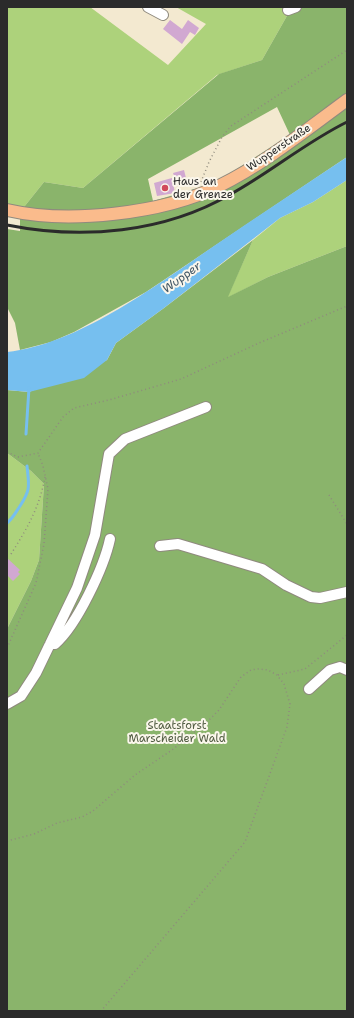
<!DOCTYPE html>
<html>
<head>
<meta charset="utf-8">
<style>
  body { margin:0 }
  #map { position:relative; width:354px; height:1018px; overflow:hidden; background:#f3e9d0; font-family:"Shantell Sans",sans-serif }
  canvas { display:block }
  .frame { position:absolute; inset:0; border:8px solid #2b2b2b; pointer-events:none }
</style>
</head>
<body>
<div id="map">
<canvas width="354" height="1018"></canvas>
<div class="frame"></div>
</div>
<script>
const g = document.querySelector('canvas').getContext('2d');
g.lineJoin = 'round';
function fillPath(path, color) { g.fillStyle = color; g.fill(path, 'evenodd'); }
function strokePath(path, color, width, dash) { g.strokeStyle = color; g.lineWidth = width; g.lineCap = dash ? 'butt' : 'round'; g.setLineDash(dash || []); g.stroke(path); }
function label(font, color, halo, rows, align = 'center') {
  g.font = font + ' "Shantell Sans",sans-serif'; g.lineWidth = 4; g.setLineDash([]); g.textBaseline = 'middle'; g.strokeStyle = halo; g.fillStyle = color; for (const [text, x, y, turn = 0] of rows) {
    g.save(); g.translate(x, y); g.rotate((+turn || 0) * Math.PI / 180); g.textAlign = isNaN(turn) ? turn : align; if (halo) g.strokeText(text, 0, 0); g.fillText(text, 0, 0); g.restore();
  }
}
fillPath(new Path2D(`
  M7 7H90L168 65 206 24 176 7H292L262 60 217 75 83 188 44 182 20 212 7 205Z
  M347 180V246L268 277 227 298 253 240 280 218 313 202Z
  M7 453 31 471 44 484 39 560 31 581 7 629Z`), '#add27b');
fillPath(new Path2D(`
  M292 7H347V157L146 292 74 332 51 342 20 350 15 323 7 307V229L20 231V212L44 182 83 188 219 74 262 60ZM277 107 290 135 215 183 153 201 148 179Z
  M253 240 228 297 268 277 347 246V1011H7V629L31 581 39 560 44 484 31 471 7 453V390L29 392 107 360 116 343 164 308Z`), '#8ab46b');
fillPath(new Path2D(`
  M347 157V180L313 202 280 218 164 308 116 343 107 360 84 378 29 392 7 390V352C76 345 154 287 211 248 256 217 302 187 347 157Z`), '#76bfef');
strokePath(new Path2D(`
  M26 434 29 388
  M7 523C13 518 16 512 20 506 31 489 29 486 27 466`), '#76bfef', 3);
fillPath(new Path2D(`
  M170 20 182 29 188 20 199 28 195 35 190 32 182 44 163 29Z
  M184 170 186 178 176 181 173 173Z
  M172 178 175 193 157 196 154 183Z
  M7 558 20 570 18 572 20 574 13 581 7 575Z`), '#d1a8d1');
const minor = new Path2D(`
  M148 7 163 15
  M288 10 296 7
  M160 546 178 544 262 569 286 585 311 597 320 598 347 592
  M50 644H55C77 625 104 567 110 539
  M309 689 330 670 340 667 347 670
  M7 704 21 696 36 673 77 588 95 535 109 454 125 439 206 407`);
const major = new Path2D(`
  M7 210C68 224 162 214 219 186 264 164 306 130 347 100`);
strokePath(minor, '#8f8a7e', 12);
strokePath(major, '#8f8a7e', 14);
strokePath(new Path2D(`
  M201 182 209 162 222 137 231 126 347 50
  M7 452 18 457 38 453 63 417 74 408 109 400 181 379 259 343 347 306
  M329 495 347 524
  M11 554C27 529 40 506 45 477
  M7 648 36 583 44 544 48 489 43 466 38 453
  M278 675 305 669 347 635
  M7 841 34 834 57 823 82 817 93 811 135 775 172 750 209 720 219 710 241 677 251 670 258 669 268 670 277 675 284 684 290 704 287 727 245 842 101 1011`), '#8f8a7e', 1.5, [1, 3]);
strokePath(minor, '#fff', 10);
strokePath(major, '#fabb8c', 12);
strokePath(new Path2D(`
  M7 225C82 240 164 233 231 194 271 172 306 142 347 122`), '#2b2b2b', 3);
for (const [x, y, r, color] of [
  [165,188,4,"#d1495b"]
]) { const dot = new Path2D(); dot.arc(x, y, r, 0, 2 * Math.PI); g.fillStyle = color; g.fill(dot); strokePath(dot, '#fbf7ec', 1.5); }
label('11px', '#2b2b2b', '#fbf7ec', [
  ["Wupperstraße",279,148,-34]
]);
label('11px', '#2b2b2b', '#fbf7ec', [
  ["Haus an",173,182],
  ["der Grenze",173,195]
], 'left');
label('11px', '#525d43', '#fbf7ec', [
  ["Staatsforst",177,726],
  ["Marscheider Wald",177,739]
]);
label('italic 12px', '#425766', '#fbf7ec', [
  ["Wupper",182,278,-36]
]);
</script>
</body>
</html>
